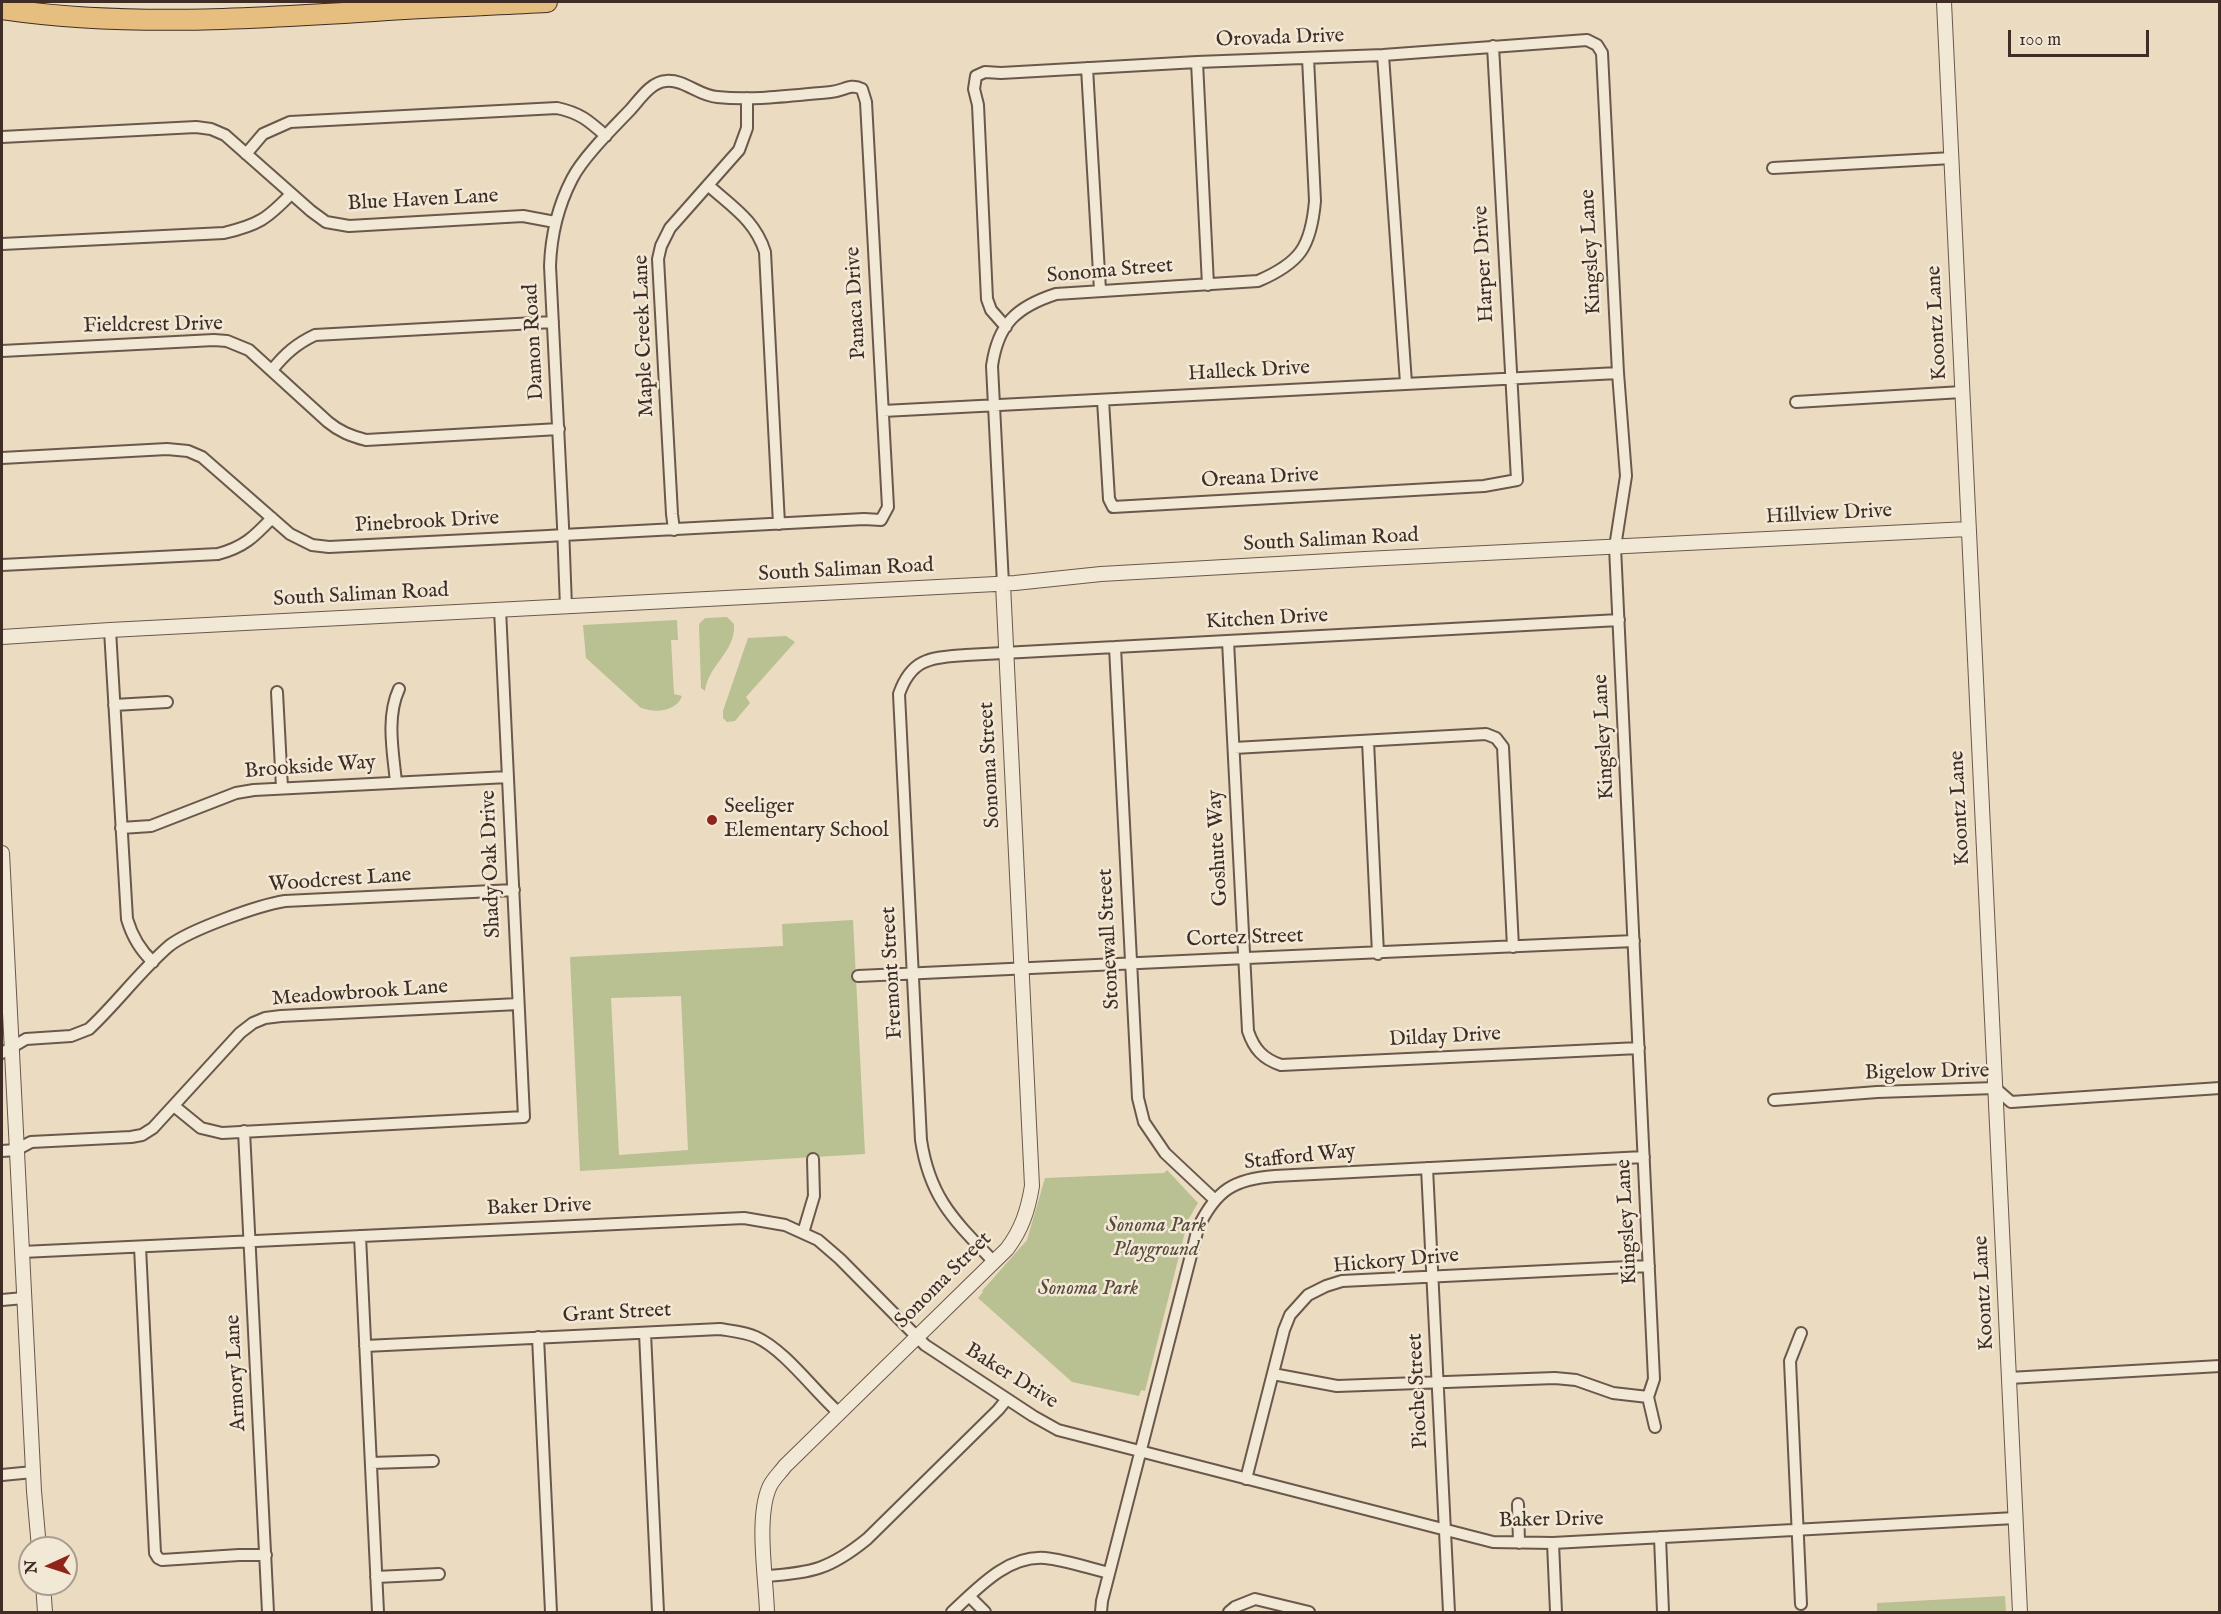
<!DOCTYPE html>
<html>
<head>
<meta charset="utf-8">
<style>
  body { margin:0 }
  #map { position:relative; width:2221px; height:1614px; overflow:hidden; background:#ebdbc0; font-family:"IM FELL English",serif }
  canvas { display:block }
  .frame { position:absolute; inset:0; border:3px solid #3f2d25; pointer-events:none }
  .north { position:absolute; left:18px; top:1536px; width:60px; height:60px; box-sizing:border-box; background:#f2e8d6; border:2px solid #aa9d8f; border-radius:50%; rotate:267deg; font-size:16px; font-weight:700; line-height:24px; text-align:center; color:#3f2d25 }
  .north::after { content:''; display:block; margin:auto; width:21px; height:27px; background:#8f2418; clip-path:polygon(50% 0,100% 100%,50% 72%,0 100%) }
  .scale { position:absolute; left:2008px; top:30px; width:141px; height:27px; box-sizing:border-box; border:3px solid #3f2d25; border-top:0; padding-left:8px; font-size:18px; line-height:21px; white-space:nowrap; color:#3f2d25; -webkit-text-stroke:4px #f2e8d6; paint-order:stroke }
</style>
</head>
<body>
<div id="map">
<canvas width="2221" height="1614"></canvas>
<div class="frame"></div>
<div class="north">N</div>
<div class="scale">100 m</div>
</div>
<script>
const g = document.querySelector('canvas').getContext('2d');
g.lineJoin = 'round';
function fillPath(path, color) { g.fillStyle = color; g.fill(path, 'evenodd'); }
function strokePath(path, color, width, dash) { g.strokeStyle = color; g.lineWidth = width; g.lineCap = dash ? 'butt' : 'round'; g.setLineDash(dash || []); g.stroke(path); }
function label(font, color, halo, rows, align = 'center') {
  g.font = font + ' "IM FELL English",serif'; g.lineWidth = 5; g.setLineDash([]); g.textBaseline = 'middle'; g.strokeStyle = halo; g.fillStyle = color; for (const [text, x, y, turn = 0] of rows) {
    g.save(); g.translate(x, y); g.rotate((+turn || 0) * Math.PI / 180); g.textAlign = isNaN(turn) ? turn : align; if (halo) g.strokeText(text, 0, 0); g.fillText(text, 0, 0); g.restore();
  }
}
fillPath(new Path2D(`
  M727 617 734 624C736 652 708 665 705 691L701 688 699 624 705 618Z
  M677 620 678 640H671L674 694 682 696C676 712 656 713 641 708L586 658 583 625Z
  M786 636 795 642 746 697 750 703 735 721 727 722 723 718V711L748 638Z
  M853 920 865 1154 580 1171 570 957 783 946 782 924ZM681 996 688 1150 619 1155 611 998Z
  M1167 1170 1198 1203 1188 1220 1145 1391 1141 1390 1139 1396 1072 1382 978 1298 983 1292 982 1291 1027 1240 1045 1178 1164 1173Z
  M2005 1596 2006 1612H1877V1603Z`), '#b9c091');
const minor = new Path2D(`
  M1383 55 1406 383
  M1197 62 1208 285
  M1087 68 1100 290
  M2 137 196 127 211 129 225 135 311 211 326 222 349 226 523 216 555 222
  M246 154 263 134 290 122 557 108C580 113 588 120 606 136
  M1773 168 1952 158
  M708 185C732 207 755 220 765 252L779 524
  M2 244 224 233C258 225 267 219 291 194
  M1006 327 991 310 987 299 978 105 974 89 976 76 985 72 1001 73 1197 62 1383 55 1587 40 1597 45 1602 53 1618 373 1626 476 1615 547 1654 1379 1648 1397 1655 1427
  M2 351 214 340 227 341 249 350 328 422C340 432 351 436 366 440L559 429
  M272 370C285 354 296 344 315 335L553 322
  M1103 400 1109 499 1113 507 1484 486 1517 480 1493 46
  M1796 402 1962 392
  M883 411 1618 373
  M2 458 167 449 188 451 202 457 290 534 312 545 329 547 548 536 563 535 864 519 881 520 888 507 866 102 862 89C850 83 844 91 831 92 794 95 754 101 717 97 699 96 684 79 666 81 651 82 640 99 631 109 614 127 583 157 572 179 558 206 551 236 550 266L563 526C564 553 565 580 566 607
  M674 530 672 514 658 259 661 246 670 228 739 150 747 128V98
  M2 565 218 554C244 547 254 537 272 518
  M1003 584 992 366C998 324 1016 307 1056 294L1258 281C1300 263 1311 247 1315 201L1308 58
  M110 630 127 919C132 936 140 950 153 962
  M1228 641 1248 1031C1254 1049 1263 1059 1281 1065L1639 1048
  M1115 647 1138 1098 1144 1122 1165 1153 1215 1200
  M277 692 282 788
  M114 705 167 702
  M1368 741 1378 954
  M1234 748 1486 734 1496 738 1503 747 1513 947
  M396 782C393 752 386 717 399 689
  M121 828 151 826 236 793 254 790 508 777
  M858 976C1117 962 1375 954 1634 941
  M2 1053 26 1039 71 1036 89 1029C117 1003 140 971 169 946 189 930 259 905 285 901L514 890
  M1774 1100 1877 1092 1995 1088 2011 1102 2220 1088
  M174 1106 201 1128 222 1133 524 1117 500 609
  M244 1131 268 1612
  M2 1151 16 1150 31 1142 131 1137 142 1135 153 1128 240 1033 253 1023 265 1018 281 1016 518 1004
  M1427 1168 1449 1612
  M803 1233 814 1196 813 1159
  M360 1236 378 1612
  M140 1247 155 1553 158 1558 162 1560 239 1555H266
  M22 1252 744 1218 785 1225 818 1240 840 1259 925 1345 1033 1416 1058 1430 1493 1542 1553 1543 2015 1518
  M994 1262C955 1221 930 1199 921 1140L899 694C912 657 932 658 966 655L1619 620
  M2 1300 24 1298
  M645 1333 658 1612
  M538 1337 551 1612
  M365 1346 720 1329C732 1331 745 1332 756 1337 785 1350 815 1392 839 1413
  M1273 1374 1337 1386 1555 1378 1576 1380 1613 1393 1648 1397
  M2009 1378 2220 1366
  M371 1463 433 1461
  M2 1475 33 1472
  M1246 1479 1284 1330 1290 1315 1308 1295 1326 1286 1342 1281 1649 1266
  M1518 1504 1519 1543
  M1660 1537 1663 1612
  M1553 1543 1556 1612
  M766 1576C812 1573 830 1569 867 1539L998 1410 1007 1399
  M376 1577 439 1574
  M969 1596 985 1612
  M1801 1604 1790 1361 1801 1333
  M952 1612C977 1589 1007 1555 1045 1558 1066 1560 1088 1568 1109 1573
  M1101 1612 1102 1601 1198 1228C1216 1190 1234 1179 1275 1176L1644 1157
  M1229 1612 1235 1607 1255 1599 1309 1612`);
const tertiary = new Path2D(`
  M1944 2 2020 1612
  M2 637 110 630 1015 583 1101 574 1365 559 1968 529
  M2 853 34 1491 39 1548
  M43 1584 45 1612
  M767 1612C766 1578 756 1519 769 1488 772 1480 780 1473 785 1466L1007 1249C1022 1229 1028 1210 1032 1186L1003 584`);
const motorway = new Path2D(`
  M2 9C125 27 250 19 374 11 432 7 489 5 547 2`);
strokePath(minor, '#6a584c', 14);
strokePath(tertiary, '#6a584c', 16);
strokePath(motorway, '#3f2d25', 22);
strokePath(minor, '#f2e8d6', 10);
strokePath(tertiary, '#f2e8d6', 14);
strokePath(motorway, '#e6be80', 20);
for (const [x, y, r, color] of [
  [712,820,6,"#8f2418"]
]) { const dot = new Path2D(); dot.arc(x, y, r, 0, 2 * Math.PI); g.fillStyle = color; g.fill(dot); strokePath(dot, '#f2e8d6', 2); }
label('21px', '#3f2d25', '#f2e8d6', [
  ["Orovada Drive",1280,39,-2],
  ["Blue Haven Lane",423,201,-3],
  ["Kingsley Lane",1592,252,-93],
  ["Harper Drive",1485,264,-93],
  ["Sonoma Street",1110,272,-5],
  ["Panaca Drive",857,303,-93],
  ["Koontz Lane",1938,323,-93],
  ["Fieldcrest Drive",153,326,-1],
  ["Maple Creek Lane",645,336,-92],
  ["Damon Road",535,342,-93],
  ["Halleck Drive",1249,372,-3],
  ["Oreana Drive",1260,479,-3],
  ["Hillview Drive",1829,515,-3],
  ["Pinebrook Drive",427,523,-3],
  ["South Saliman Road",1331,541,-3],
  ["South Saliman Road",846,571,-3],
  ["South Saliman Road",361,596,-3],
  ["Kitchen Drive",1267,620,-3],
  ["Kingsley Lane",1605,737,-93],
  ["Sonoma Street",991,765,-93],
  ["Brookside Way",310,768,-4],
  ["Koontz Lane",1961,808,-93],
  ["Goshute Way",1219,848,-93],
  ["Shady Oak Drive",492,864,-92],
  ["Woodcrest Lane",340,881,-4],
  ["Stonewall Street",1110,939,-93],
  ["Cortez Street",1245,939,-2],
  ["Fremont Street",893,973,-93],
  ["Meadowbrook Lane",360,994,-4],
  ["Dilday Drive",1445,1038,-3],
  ["Bigelow Drive",1927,1073,-1],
  ["Stafford Way",1300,1158,-6],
  ["Baker Drive",539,1208,-2],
  ["Kingsley Lane",1628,1222,-93],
  ["Hickory Drive",1396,1262,-5],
  ["Sonoma Street",944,1281,-45],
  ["Koontz Lane",1985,1293,-93],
  ["Grant Street",617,1314,-3],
  ["Armory Lane",237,1373,-93],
  ["Baker Drive",1011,1377,32],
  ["Pioche Street",1419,1391,-93],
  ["Baker Drive",1551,1521,-1]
]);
label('21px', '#3f2d25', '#f2e8d6', [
  ["Seeliger",724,808],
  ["Elementary School",724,832]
], 'left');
label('italic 21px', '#574a3b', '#f2e8d6', [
  ["Sonoma Park",1156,1227],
  ["Playground",1156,1251],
  ["Sonoma Park",1088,1290]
]);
</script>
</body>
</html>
